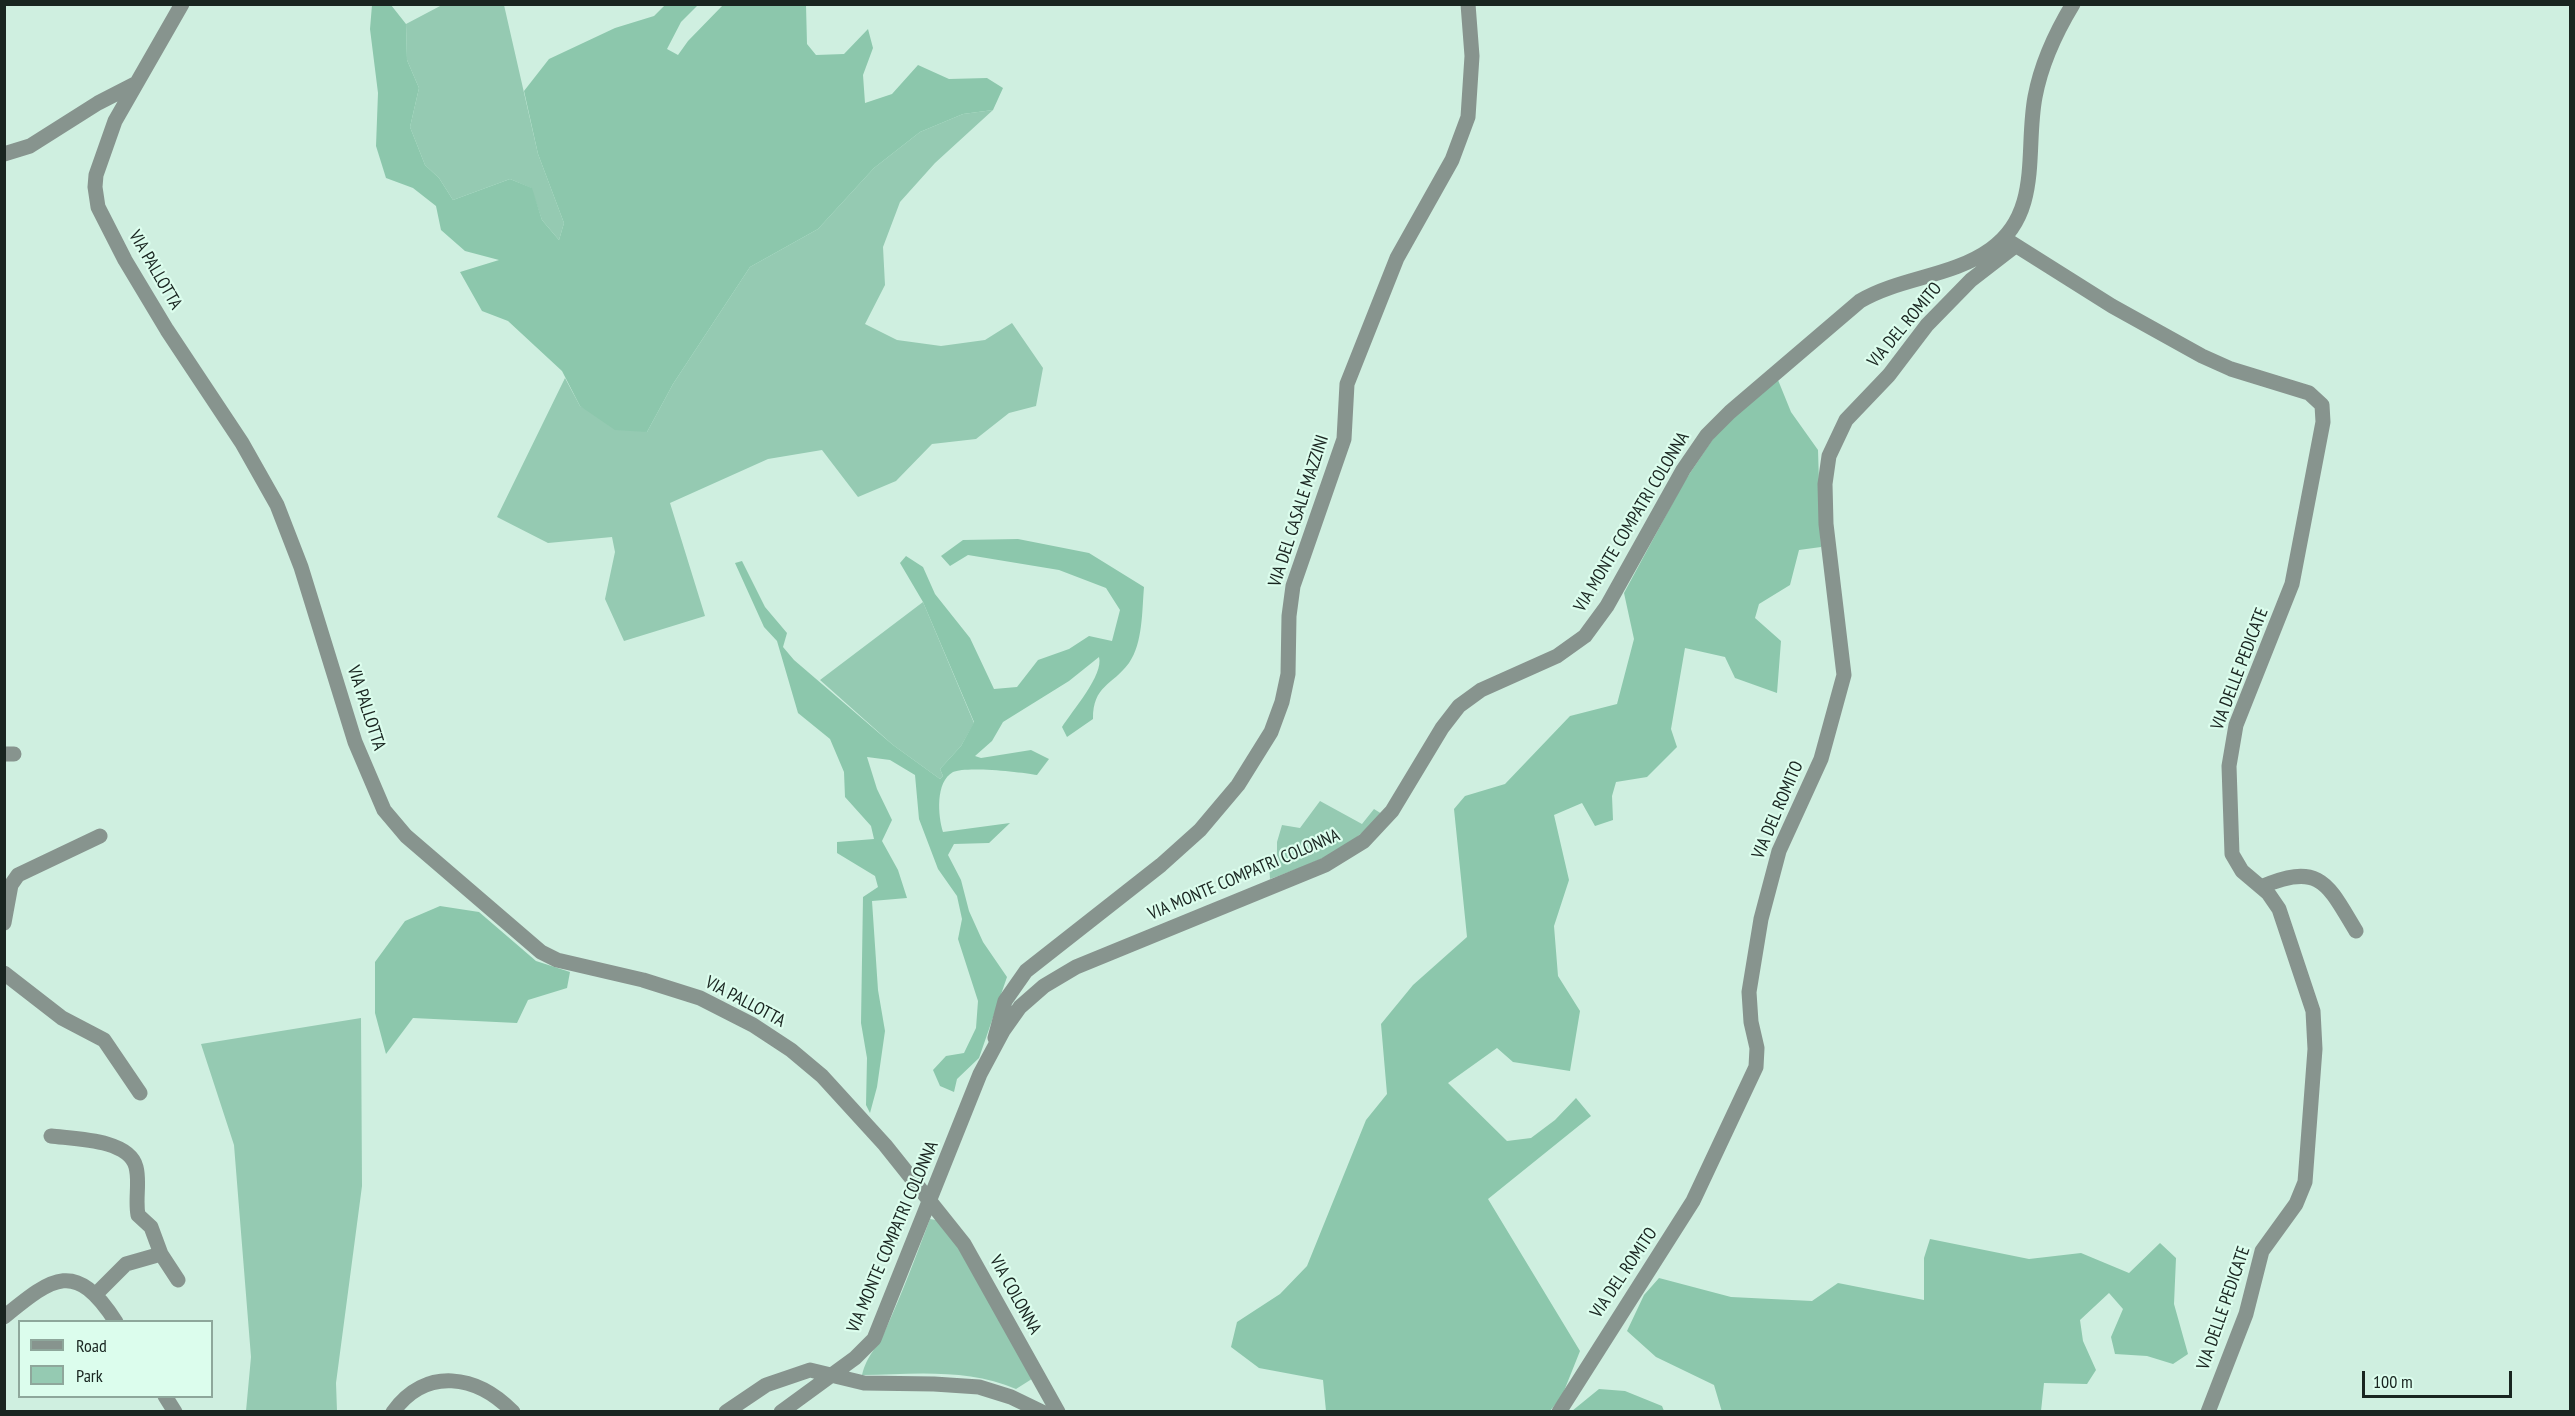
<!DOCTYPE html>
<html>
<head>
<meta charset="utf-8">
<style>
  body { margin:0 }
  #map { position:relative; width:2575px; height:1416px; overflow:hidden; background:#cfefe0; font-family:"PT Sans Narrow",sans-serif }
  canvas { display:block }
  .frame { position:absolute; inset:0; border:6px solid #192520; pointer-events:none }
  .legend { position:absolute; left:18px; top:1320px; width:195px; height:78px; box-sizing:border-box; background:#dcfded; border:2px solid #8ea79b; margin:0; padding:8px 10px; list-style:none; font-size:18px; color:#192520 }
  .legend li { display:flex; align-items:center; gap:12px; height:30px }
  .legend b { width:30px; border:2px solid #8ea79b }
  .scale { position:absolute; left:2362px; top:1371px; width:150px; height:27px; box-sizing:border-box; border:3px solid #192520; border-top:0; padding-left:8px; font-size:18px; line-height:21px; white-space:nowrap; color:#192520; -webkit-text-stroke:4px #dcfded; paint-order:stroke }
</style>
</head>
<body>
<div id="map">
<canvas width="2575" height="1416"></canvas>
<div class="frame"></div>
<ul class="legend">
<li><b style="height:8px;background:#87948e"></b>Road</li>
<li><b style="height:16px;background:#95cab2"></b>Park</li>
</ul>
<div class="scale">100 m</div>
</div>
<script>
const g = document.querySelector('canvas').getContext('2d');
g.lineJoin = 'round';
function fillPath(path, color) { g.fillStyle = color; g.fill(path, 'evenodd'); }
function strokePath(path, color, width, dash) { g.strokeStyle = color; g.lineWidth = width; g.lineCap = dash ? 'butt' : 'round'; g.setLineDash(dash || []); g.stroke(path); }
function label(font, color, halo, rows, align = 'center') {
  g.font = font + ' "PT Sans Narrow",sans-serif'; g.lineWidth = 4.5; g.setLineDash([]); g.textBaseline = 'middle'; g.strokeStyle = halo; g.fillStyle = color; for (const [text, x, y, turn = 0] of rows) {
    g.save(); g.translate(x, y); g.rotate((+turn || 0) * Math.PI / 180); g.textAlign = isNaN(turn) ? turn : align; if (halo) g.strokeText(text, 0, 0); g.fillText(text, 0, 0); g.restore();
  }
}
fillPath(new Path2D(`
  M442 5H504L538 154 564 223 559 240 542 220 531 188 510 179 453 200 439 178 425 165 410 127 419 88 407 60 406 24Z
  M993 110 935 163 900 202 883 247 885 285 865 324 897 340 941 346 985 340 1012 323 1043 368 1036 406 1009 413 976 439 932 444 896 481 858 497 822 450 768 459 670 503 705 616 624 641 605 599 615 552 612 537 548 543 497 517 565 378 580 406 647 432 673 384 750 267 818 229 874 168 920 132 963 114Z
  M923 602 974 723 961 746 940 769 943 776 940 779 893 745 820 680Z
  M1320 801 1362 824 1374 809 1382 814C1347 851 1317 862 1270 879L1269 865 1277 856V842L1282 825 1300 828Z
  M361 1018 362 1186 336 1383 337 1411H246L251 1357 234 1145 201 1044Z
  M930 1219 936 1220 952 1235 1035 1377 1016 1389C968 1368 913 1374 862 1375 867 1355 877 1348 885 1331 902 1294 916 1256 930 1219Z`), '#95cab2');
fillPath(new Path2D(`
  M372 5H391L406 24 407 60 419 88 410 127 425 165 439 178 453 200 510 179 532 188 542 220 559 240 564 223 538 154 524 91 549 59 615 28 654 16 665 5H698L681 22 667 49 678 55 688 41 723 5H806L807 44 816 55 844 54 868 29 873 48 863 75 865 103 892 94 918 65 949 79 987 78 1003 88 993 110 963 114 920 132 874 168 818 229 750 267 673 384 647 432 615 430 580 406 562 371 508 321 482 311 460 272 499 260 465 251 441 230 436 206 413 188 386 178 376 146 378 93 370 29Z
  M1778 380 1791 412 1818 450 1821 547 1799 550 1790 585 1759 604 1755 618 1781 641 1777 693 1735 678 1725 657 1685 648 1671 729 1677 747 1647 777 1616 782 1612 796 1613 820 1595 826 1582 803 1554 815 1569 880 1554 926 1558 976 1580 1011 1570 1071 1513 1062 1497 1048 1448 1083 1507 1141 1531 1138 1555 1120 1576 1098 1591 1116 1488 1199 1580 1351 1562 1396 1550 1411H1326L1323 1380 1259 1368 1231 1347 1237 1322 1280 1294 1307 1266 1366 1120 1387 1094 1381 1024 1413 985 1467 937 1454 809 1465 796 1505 784 1570 716 1617 704 1634 639 1624 593 1684 482 1719 430Z
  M1018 539 1089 553 1144 587C1142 610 1143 643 1129 663 1112 686 1093 685 1093 719L1067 737 1062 727C1072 711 1104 675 1099 657L1069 681 1003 722 992 741 975 756 981 758 1031 750 1049 759 1037 775C1021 772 966 766 953 772 935 782 938 816 943 832L1010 823 989 843 954 844 948 855 961 880 969 911 983 942 1007 977 979 1058 957 1079 954 1092 940 1086 933 1070 946 1056 964 1053 976 1028 978 1001 958 939 962 919 957 896 938 869 919 819 915 775 890 760 867 757 877 789 892 820 882 841 898 870 907 898 872 901 878 990 885 1031 877 1087 870 1113 866 1105 867 1058 861 1023 863 897 878 887 875 876 837 853V842L874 839 871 826 845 797 844 772 830 739 798 713 777 641 764 627 735 563 742 561 765 607 787 633 783 647 794 660 893 745 940 779 943 776 940 769 961 746 974 722 923 602 900 563 906 556 923 567 935 594 970 638 994 689 1017 687 1038 660 1069 649 1089 636 1112 641 1120 610 1106 588 1059 570 968 555 950 566 941 556 963 540Z
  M440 906 479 912 536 961 570 972 567 988 528 1000 517 1023 413 1018 386 1054 375 1013V962L405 921Z
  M1930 1239 2029 1259 2081 1253 2129 1273 2160 1243 2176 1258 2174 1304 2188 1354 2173 1364 2147 1356 2115 1354 2111 1337 2123 1309 2109 1293 2080 1320 2083 1341 2096 1370 2087 1384 2044 1383 2041 1411 1722 1412 1714 1385 1656 1357 1627 1331 1644 1295 1659 1278 1731 1297 1812 1301 1838 1283 1924 1300V1258Z
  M1599 1389 1625 1391 1662 1406 1664 1411H1572Z`), '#8cc7ac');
strokePath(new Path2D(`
  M182 4 115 121 96 175 95 187 98 207 125 260 167 330 242 443 277 505 301 567 355 742 384 810 406 836 541 952 557 960 643 980 700 998 753 1025 791 1050 822 1076 885 1145 964 1244 1058 1412
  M4 154 30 146 98 103 135 84
  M2004 238 2112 306 2202 356 2231 369 2309 393 2322 405 2323 422 2292 584 2236 725 2229 766 2232 854 2242 871 2268 893 2279 909 2313 1011 2315 1049 2305 1182 2296 1204 2262 1251 2246 1314 2208 1412
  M4 754H14
  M2261 887C2321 861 2328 885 2356 931
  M4 923 11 885 18 875 100 836
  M4 973 62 1018 104 1040 140 1093
  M995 1038 1005 1001 1026 971 1161 865 1200 830 1238 785 1271 732 1282 702 1288 674 1289 616 1293 586 1344 439 1347 384 1397 258 1452 160 1468 117 1472 56 1468 4
  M51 1136C74 1139 129 1139 136 1167 140 1182 135 1199 138 1215L151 1227 161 1254 126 1264 96 1294
  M161 1254 178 1280
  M4 1317C52 1278 75 1258 116 1322
  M165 1396 175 1412
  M393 1412C426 1366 477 1375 513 1412
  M726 1412 766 1385 810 1370 864 1383 934 1384 979 1387 1011 1397 1042 1412
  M781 1412 855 1358 874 1339 980 1074 1003 1031 1020 1007 1044 986 1076 967 1325 865 1364 841 1392 811 1442 728 1459 706 1481 690 1557 656 1585 636 1607 606 1683 470 1707 435 1730 412 1860 301C1901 277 1952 277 1991 249 2042 213 2025 150 2035 97 2041 65 2056 32 2073 4
  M1559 1412 1693 1201 1756 1067 1757 1048 1751 1022 1749 992 1761 919 1779 851 1821 759 1844 675 1826 524 1825 484 1829 456 1846 420 1889 375 1927 325 1971 280 2015 246`), '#87948e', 15);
label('18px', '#192520', '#dcfded', [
  ["VIA PALLOTTA",155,270,60],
  ["VIA DEL ROMITO",1905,325,-50],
  ["VIA DEL CASALE MAZZINI",1299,511,-72],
  ["VIA MONTE COMPATRI COLONNA",1632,522,-59],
  ["VIA DELLE PEDICATE",2240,669,-69],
  ["VIA PALLOTTA",366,708,72],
  ["VIA DEL ROMITO",1778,810,-67],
  ["VIA MONTE COMPATRI COLONNA",1244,875,-23],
  ["VIA PALLOTTA",745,1002,28],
  ["VIA MONTE COMPATRI COLONNA",893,1237,-67],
  ["VIA DEL ROMITO",1624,1273,-56],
  ["VIA COLONNA",1015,1295,61],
  ["VIA DELLE PEDICATE",2224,1308,-71]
]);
</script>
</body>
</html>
